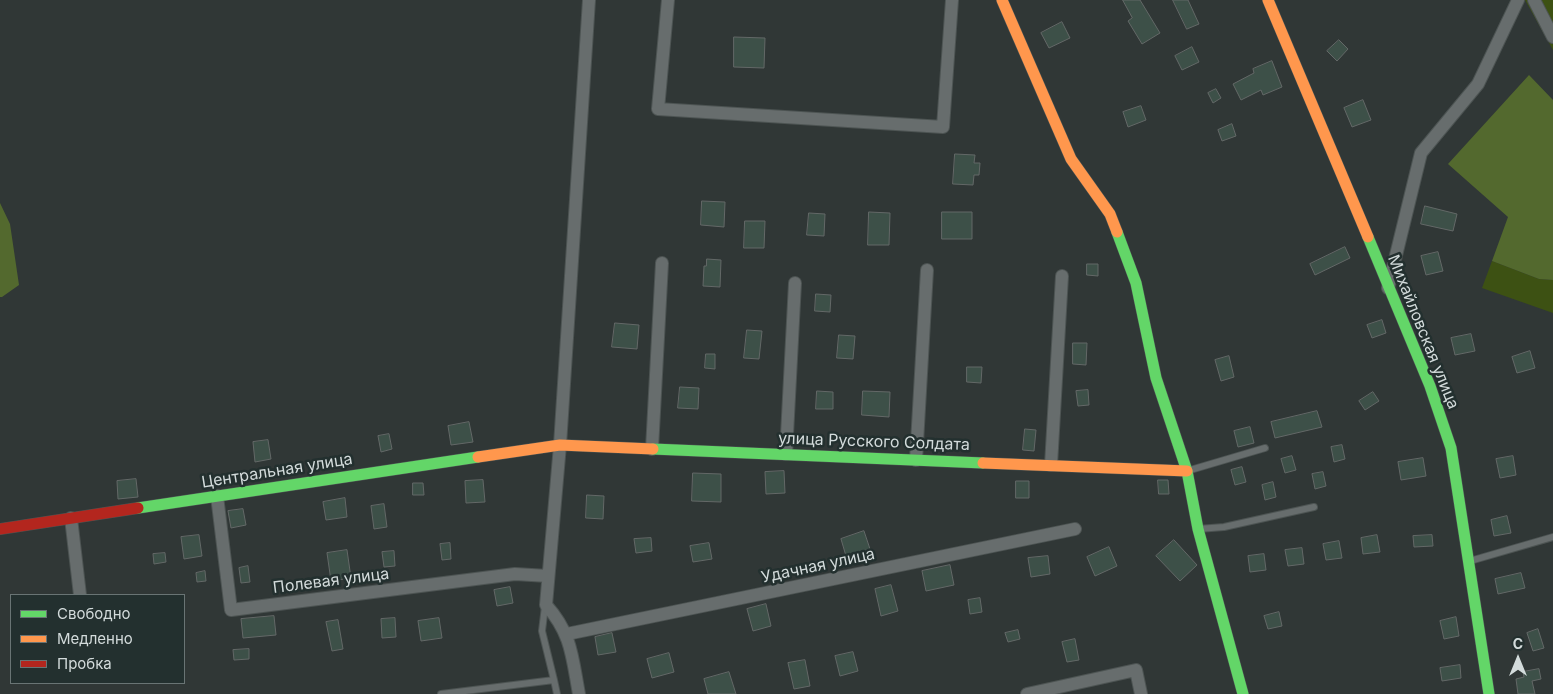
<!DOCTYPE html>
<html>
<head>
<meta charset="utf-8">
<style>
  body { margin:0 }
  #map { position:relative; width:1553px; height:694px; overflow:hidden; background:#303736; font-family:Inter,sans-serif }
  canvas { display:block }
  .legend { position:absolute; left:10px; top:594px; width:175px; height:90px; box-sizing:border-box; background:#23302f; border:1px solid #697474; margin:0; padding:6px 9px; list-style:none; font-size:15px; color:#d3dbdb }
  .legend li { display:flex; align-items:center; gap:10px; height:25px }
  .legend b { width:25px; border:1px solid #697474 }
  .north { position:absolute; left:1493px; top:634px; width:50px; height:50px; -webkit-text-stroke:4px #23302f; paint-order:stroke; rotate:0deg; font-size:14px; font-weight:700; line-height:20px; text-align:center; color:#d3dbdb }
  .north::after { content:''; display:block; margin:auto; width:18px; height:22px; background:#d3dbdb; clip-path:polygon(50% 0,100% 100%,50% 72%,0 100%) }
</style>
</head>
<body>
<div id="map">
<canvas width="1553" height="694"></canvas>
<ul class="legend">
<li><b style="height:6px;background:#63d668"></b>Свободно</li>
<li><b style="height:6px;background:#ff974d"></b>Медленно</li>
<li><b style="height:6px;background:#b3261e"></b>Пробка</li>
</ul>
<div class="north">С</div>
</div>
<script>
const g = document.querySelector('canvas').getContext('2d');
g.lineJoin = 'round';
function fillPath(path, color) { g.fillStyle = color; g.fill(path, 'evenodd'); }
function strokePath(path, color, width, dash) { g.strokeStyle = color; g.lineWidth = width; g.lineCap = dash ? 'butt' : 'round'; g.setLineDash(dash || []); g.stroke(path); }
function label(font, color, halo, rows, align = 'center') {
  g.font = font + ' Inter,sans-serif'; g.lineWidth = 5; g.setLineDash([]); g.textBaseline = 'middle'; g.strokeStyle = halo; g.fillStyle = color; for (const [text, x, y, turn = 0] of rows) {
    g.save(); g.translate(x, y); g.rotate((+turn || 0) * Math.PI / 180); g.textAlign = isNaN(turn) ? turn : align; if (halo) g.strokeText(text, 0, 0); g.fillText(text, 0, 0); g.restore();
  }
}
fillPath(new Path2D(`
  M1525 0H1553V50Z
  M1492 261 1539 279 1553 280V313L1482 288Z`), '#3d5113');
fillPath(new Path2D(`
  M1529 75 1553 100V280L1539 279 1492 261 1508 217 1448 164Z
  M0 203 10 224 19 285 2 297H0Z`), '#53692e');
const building = new Path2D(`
  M1123 0H1140L1160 33 1142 44 1128 21 1132 18Z
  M1173 0H1188L1199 24 1187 29Z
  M1062 22 1070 38 1049 48 1041 33Z
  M734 37 765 38 764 68 734 67Z
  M1339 40 1348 49 1337 61 1327 51Z
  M1192 47 1199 62 1182 70 1175 56Z
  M1272 61 1282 87 1263 95 1261 90 1241 100 1233 84 1254 73 1253 69Z
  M1216 89 1221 98 1213 103 1208 93Z
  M1363 100 1371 120 1352 127 1344 108Z
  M1141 106 1146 120 1128 127 1123 112Z
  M1232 124 1236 136 1222 141 1218 130Z
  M955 154 975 155 974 163H980L979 175H974L973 185 953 184Z
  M702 201 725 202 724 227 701 225Z
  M1425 206 1457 214 1453 231 1421 224Z
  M869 212 890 213 889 245H868Z
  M942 212H972V239H942Z
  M809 213 825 214 824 236 807 235Z
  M745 221H765L764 248H744Z
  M1345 247 1350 258 1315 275 1310 264Z
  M1438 252 1443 271 1426 275 1421 256Z
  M707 259 721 260 720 287 703 286 704 266H706Z
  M1087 264H1098V276L1087 275Z
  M816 294 831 295 830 312 815 311Z
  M1382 320 1386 333 1372 338 1367 325Z
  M615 323 639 325 637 349 612 347Z
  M747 330 762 331 759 359 744 358Z
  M1471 334 1475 351 1455 355 1451 338Z
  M839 335 855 336 853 359 837 358Z
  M1073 343H1087L1086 365 1073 364Z
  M1530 351 1535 368 1517 373 1512 357Z
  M706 354H715V369L705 368Z
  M1229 356 1234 377 1221 381 1215 360Z
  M967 367H982L981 383 967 382Z
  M680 387 699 388 698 409 678 408Z
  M1088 390 1089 405 1078 406 1076 391Z
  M817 391 833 392V409H816Z
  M863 391 890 392 889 417 862 415Z
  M1373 392 1379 401 1365 410 1359 401Z
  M1317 411 1322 427 1275 438 1271 422Z
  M469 422 473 442 451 445 448 426Z
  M1250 427 1254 443 1238 447 1234 431Z
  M1025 429 1036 430 1034 451 1023 450Z
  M389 434 392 449 381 452 378 436Z
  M268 440 271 459 255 462 253 442Z
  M1342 445 1345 459 1334 462 1331 447Z
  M1292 456 1296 470 1285 473 1281 459Z
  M1513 456 1516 475 1500 478 1496 459Z
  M1423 458 1426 476 1401 480 1398 462Z
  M1242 467 1246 482 1235 485 1231 470Z
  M784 471 785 493 766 494 765 472Z
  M1323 472 1326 486 1315 489 1312 474Z
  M693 473 721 474V502L692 501Z
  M136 479 138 497 118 499 117 481Z
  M483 480 485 502 466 503 465 481Z
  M1158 480H1168L1169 494H1159Z
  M1016 481H1029V498H1016Z
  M1273 482 1276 497 1265 500 1262 485Z
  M413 483H423L424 495H413Z
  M587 495 604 496 603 519 586 518Z
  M345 498 347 517 326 520 323 502Z
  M384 504 387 527 374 529 371 506Z
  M243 509 246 525 231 528 228 511Z
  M1507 516 1511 533 1494 536 1491 520Z
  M864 531 870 549 846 556 841 539Z
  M199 535 202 556 184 559 181 537Z
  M1377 535 1380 552 1363 554 1361 538Z
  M1432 535 1433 546 1414 547 1413 536Z
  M651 538 652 551 636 553 634 539Z
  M1174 540 1197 565 1180 581 1156 556Z
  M1339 541 1342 558 1326 560 1323 544Z
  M450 543 451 559 442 560 440 544Z
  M709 543 712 559 693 562 690 546Z
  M1109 547 1117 566 1095 576 1087 557Z
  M1302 548 1304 564 1288 566 1285 550Z
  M347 550 351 578 331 581 327 553Z
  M394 551 395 566 384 567 382 552Z
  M165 553 166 562 154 564 153 554Z
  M1264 554 1266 570 1250 572 1248 556Z
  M1048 556 1050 574 1031 577 1028 558Z
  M950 565 954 585 926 591 922 571Z
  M248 566 250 582 241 583 239 568Z
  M205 571 206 581 197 582 196 573Z
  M1521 573 1525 588 1498 594 1495 579Z
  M891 585 898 611 881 616 875 589Z
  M510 587 513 603 497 606 494 590Z
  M980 598 982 612 970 614 968 600Z
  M766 604 771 626 753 631 747 609Z
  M1279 612 1282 626 1268 629 1264 616Z
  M274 616 276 635 243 638 241 619Z
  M1456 617 1459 636 1444 639 1440 621Z
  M395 618 396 637 382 638 381 619Z
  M439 618 442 638 421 641 418 621Z
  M338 620 343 649 332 651 326 622Z
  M1538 629 1544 648 1533 651 1527 633Z
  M1018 630 1020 639 1008 642 1005 633Z
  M612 633 616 652 598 655 595 637Z
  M1075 639 1079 660 1067 662 1062 642Z
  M249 649V659L234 660 233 650Z
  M853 652 858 671 840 676 835 656Z
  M669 653 674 672 652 678 647 659Z
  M805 660 810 686 794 689 788 663Z
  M1460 665 1461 678 1442 681 1440 668Z
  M1539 669 1541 679 1532 681 1535 694H1518L1516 679 1524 677 1523 672Z
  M729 672 736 694H708L704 679Z`);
fillPath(building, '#3d5048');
strokePath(building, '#636867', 1);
const lane = new Path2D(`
  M1187 471 1265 448
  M1198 529 1224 527 1314 507
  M1470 561 1553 537
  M554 680 557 694
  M441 694 554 680 542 631 545 606`);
const street = new Path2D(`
  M668 0 658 109 943 127 952 0
  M1534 0 1553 37
  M1388 288 1421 153 1478 84 1518 0
  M652 449 662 263
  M786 454 795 283
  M916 460 927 270
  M1051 465 1062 276
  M217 496 231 610 515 574 548 576
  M71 518 80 595
  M567 634 1075 529
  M579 694C572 657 572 634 546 605L560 445 589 0
  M1027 694 1136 670 1141 694`);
const fast = new Path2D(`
  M1117 232 1136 283 1156 378 1187 471 1198 529 1243 694
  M1368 237 1430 386 1451 448 1489 694
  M653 449 983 463
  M138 508 478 457`);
const slow = new Path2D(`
  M1002 0 1071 159 1110 214 1117 232
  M1268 0 1368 237
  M478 457 560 445 653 449
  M983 463 1187 471`);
const jam = new Path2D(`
  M0 529 138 508`);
strokePath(lane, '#4d5453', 8);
strokePath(street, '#4d5453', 14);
strokePath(fast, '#4d5453', 12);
strokePath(slow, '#4d5453', 12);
strokePath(jam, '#4d5453', 12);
strokePath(lane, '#676d6d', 6);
strokePath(street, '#676d6d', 12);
strokePath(fast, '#63d668', 11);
strokePath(slow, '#ff974d', 11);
strokePath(jam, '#b3261e', 11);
label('16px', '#d3dbdb', '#23302f', [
  ["Михайловская улица",1423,332,68],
  ["улица Русского Солдата",874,442,2],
  ["Центральная улица",277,471,-9],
  ["Удачная улица",818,566,-12],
  ["Полевая улица",331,581,-7]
]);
</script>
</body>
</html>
